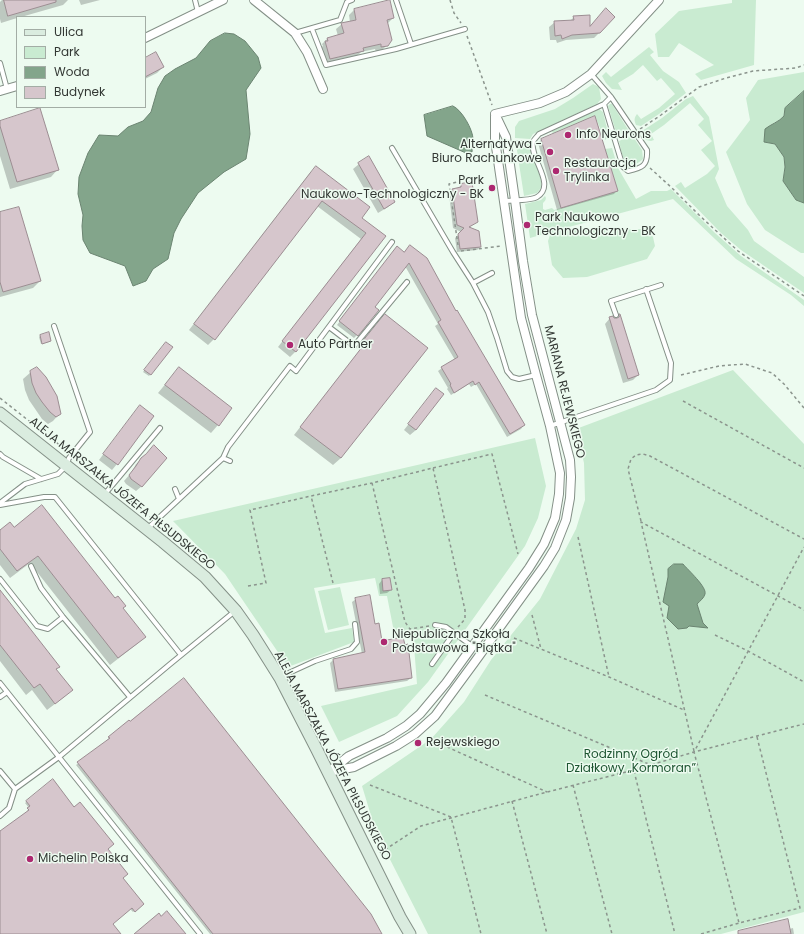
<!DOCTYPE html>
<html>
<head>
<meta charset="utf-8">
<style>
  body { margin:0 }
  #map { position:relative; width:804px; height:934px; overflow:hidden; background:#edfbf0; font-family:Poppins,sans-serif }
  canvas { display:block }
  .legend { position:absolute; left:16px; top:16px; width:130px; height:92px; box-sizing:border-box; background:#edfbf0; border:1px solid #a3ada5; margin:0; padding:5px 7px; list-style:none; font-size:12px; color:#333834 }
  .legend li { display:flex; align-items:center; gap:8px; height:20px }
  .legend b { width:20px; border:1px solid #a3ada5 }
</style>
</head>
<body>
<div id="map">
<canvas width="804" height="934"></canvas>
<ul class="legend">
<li><b style="height:5px;background:#daecdf"></b>Ulica</li>
<li><b style="height:11px;background:#c9ebd1"></b>Park</li>
<li><b style="height:11px;background:#83a58b"></b>Woda</li>
<li><b style="height:11px;background:#d6c6cc"></b>Budynek</li>
</ul>
</div>
<script>
const g = document.querySelector('canvas').getContext('2d');
g.lineJoin = 'round';
function fillPath(path, color) { g.fillStyle = color; g.fill(path, 'evenodd'); }
function strokePath(path, color, width, dash) { g.strokeStyle = color; g.lineWidth = width; g.lineCap = dash ? 'butt' : 'round'; g.setLineDash(dash || []); g.stroke(path); }
function label(font, color, halo, rows, align = 'center') {
  g.font = font + ' Poppins,sans-serif'; g.lineWidth = 3; g.setLineDash([]); g.textBaseline = 'middle'; g.strokeStyle = halo; g.fillStyle = color; for (const [text, x, y, turn = 0] of rows) {
    g.save(); g.translate(x, y); g.rotate((+turn || 0) * Math.PI / 180); g.textAlign = isNaN(turn) ? turn : align; if (halo) g.strokeText(text, 0, 0); g.fillText(text, 0, 0); g.restore();
  }
}
fillPath(new Path2D(`
  M732 0H756L754 65 701 80 695 74 714 65 679 43 669 57H658L655 34 679 11 732 3Z
  M649 47 654 52 650 55 663 71 679 82 686 93 659 114 641 126 636 125C634 120 634 118 637 114L641 119 659 108 675 94 661 78 657 81 643 65 633 74 618 83 622 90 612 89 606 83 602 76 606 72 611 77Z
  M804 72V91L785 108 784 116 780 120 770 125 764 142 775 144 784 157 785 167 783 181 796 200 804 203V253H801L765 230 747 204 726 152 750 120 746 98 758 80Z
  M593 84 599 87 601 99 597 104 533 134 530 139 515 138V127L519 121 555 109 573 98Z
  M693 96 709 117 719 169 715 178 727 206 748 230 754 241 804 277V293L741 250 721 233 675 186 681 182 685 188 707 174 715 166 701 150 712 141 698 125 704 119 690 103 664 125 651 134 654 140 651 141 646 140 642 135V131L662 118 686 99Z
  M610 104H612L629 131 617 135 608 106Z
  M599 109 603 112 609 137 605 140 595 116 553 134 552 131Z
  M632 135 642 150 643 159C639 162 637 165 631 164 622 162 621 149 619 141Z
  M516 144H529C531 155 544 179 541 188 541 188 537 193 537 193L524 196Z
  M612 148 618 168 636 199 651 191H667L671 189 715 233 741 256 804 300V306L791 295 736 259 673 199 554 231 646 229 653 237 655 246 647 259 587 277 563 278 552 265 548 241 551 232 530 238 525 204 541 200 545 196C547 199 545 201 543 203V209L545 210 552 208 554 210 618 191 605 149Z
  M733 370 804 444V912L721 934H428L376 832 362 786 431 739 464 702 491 660 540 599 576 529 585 500 584 463 576 429Z
  M535 438 546 486 538 518 525 546 428 682 397 716 339 742 321 706 417 684 413 633 398 635 394 632 387 596H379L375 578 314 588 325 633 352 628 354 642 288 667 225 574 173 521Z
  M340 587 349 625 328 630 318 591Z`), '#c9ebd1');
const water = new Path2D(`
  M225 33 234 34 245 41 258 57 261 68 246 90 250 134 246 159 224 172 198 193 181 219 174 233 168 259 153 269 146 281 133 286 125 266 90 253 83 240 82 226 83 215 78 194 79 177 88 153 99 135 118 136 128 127 143 121 151 112 158 88 165 76 175 69 196 58 210 41Z
  M804 91V203L796 200 783 181 785 167 784 157 775 144 764 142 765 129C771 124 779 122 784 116L785 108Z
  M453 106C462 110 473 130 473 139 473 143 472 148 472 152L466 153 427 136 424 115Z
  M674 564H683C688 570 707 587 705 594 704 598 700 601 697 604L703 623 708 628 689 626 687 628 678 629 667 618 669 606 663 602 668 577V569Z`);
fillPath(water, '#83a58b');
strokePath(water, '#6b8471', 1);
fillPath(new Path2D(`
  M2 0H68L63 5 21 17H17V18L1 23 0 19V2Z
  M79 0H100L81 5Z
  M354 10 393 18 387 24V45L381 51 376 52 375 49 361 52 357 56 324 64 320 48 323 46 322 44 328 38 338 36 336 29 342 24 350 22 349 15Z
  M574 17 589 27 599 33 594 38 566 40 557 43 556 40H550L549 27 555 22 570 21Z
  M145 59 163 67 157 73 145 79Z
  M595 117 617 190 614 194 557 210 538 143 541 140Z
  M0 122 58 169 51 177 10 189 0 156Z
  M359 164 393 202 388 207 378 213 353 169Z
  M316 168 361 218 384 237 296 351 290 357 278 347 361 239 317 206 214 339 208 345 189 330 310 173Z
  M462 185 477 221 468 228 480 247 477 250 457 252 455 238 461 232 453 228 449 194 453 190 458 188Z
  M0 213 40 281 33 288 0 297Z
  M410 246 456 312 524 425 521 429 507 437 476 384 471 387 469 384 451 395 447 389 448 388 438 371 442 368 455 360 435 326 438 324 405 266 374 307 357 335 354 338 337 325 394 251 404 253Z
  M385 315 341 458 333 465 294 435 360 350 357 348 378 323Z
  M620 316 638 375 633 380 623 383 605 324 610 318 617 319Z
  M48 333 50 341 49 342 41 344 39 337 40 336Z
  M165 344 172 348 149 376 143 372Z
  M179 368 231 408 218 425 211 433 158 393 172 376Z
  M31 372 60 413 53 421 48 424 42 419 29 400 25 390 23 379Z
  M436 389 416 430 410 435 404 430 431 395Z
  M135 412 153 416 117 464 112 470 99 460Z
  M142 459V486L136 491 126 484 124 481 131 473 136 464Z
  M14 528 122 609 144 637 137 644 110 665 30 563 10 578 0 565V531Z
  M382 580 391 590 387 593 380 594 379 584Z
  M0 592 55 669 71 690 64 697 47 710 32 690 26 695 0 661Z
  M356 599 374 625 381 642 411 678 407 681 335 692 330 663 333 660 362 654 352 602Z
  M129 722 381 934H210L76 765 108 741 107 740 109 738Z
  M53 781 107 849 122 878 143 904 133 912 130 909 111 924 120 934H0V833L28 812 27 811 29 808 25 803Z
  M793 928 794 934H741L789 929Z`), '#0003');
const building = new Path2D(`
  M4 0H56V2L8 16Z
  M390 0 394 18 387 20 392 40 388 46 381 47V44L363 48 364 51 330 59 325 41H328L327 38 344 33 341 23 356 20 354 9Z
  M606 8 615 17 600 33 572 35 562 39 561 35 555 36 554 21 574 20 573 16 590 15V26Z
  M156 52 164 67 145 77V58Z
  M40 108 59 170 17 182 0 126V121Z
  M595 116 618 191 561 208 541 139Z
  M369 156 395 202 384 209 358 163Z
  M316 166 370 207 362 218 386 236 296 352 282 341 366 233 322 201 215 340 194 324Z
  M472 182 478 222 469 227 479 231 481 247 460 249 458 234 464 228 457 225 452 189 461 187V184Z
  M19 207 41 281 3 292 0 282V212Z
  M410 245 427 258 456 311 457 310 525 425 510 434 479 382 475 385 473 381 454 393 450 385 451 384 441 367 458 357 438 322 441 320 409 263 375 307 379 310 358 336 339 321 397 246 404 252Z
  M385 314 428 348 341 458 300 427 366 342 364 340Z
  M619 314H620L639 375 628 379 609 317 613 316 614 318H617L619 317Z
  M49 332 51 341 42 344 40 335Z
  M166 342 173 347 151 375 144 370Z
  M37 367 46 377 57 396 61 414 56 417 50 412 42 402 36 393 32 383 30 371Z
  M179 367 232 408 219 426 165 385Z
  M436 388 444 394 416 430 408 424Z
  M140 405 154 416 118 465 103 454Z
  M154 445 167 458 142 487 131 479 129 475 136 466 141 458 146 454Z
  M42 505 115 598 118 596 126 606 123 608 146 637 118 658 38 556 17 571 0 549V530L10 522 14 527Z
  M390 578 392 590 383 591 382 579Z
  M0 590 60 667 56 669 73 690 55 704 40 684 34 688 0 645Z
  M370 595 375 624 379 623 382 641 403 637 405 645 408 644 412 678 338 689 333 659 365 652 355 598Z
  M184 678 371 914 382 934H213L77 762 110 738 108 737 129 720 130 721Z
  M53 779 74 807 80 802 114 844 108 849 128 874 123 878 144 904 135 912 132 908 113 924 121 934H0V831L29 810 27 808 30 806 26 801Z
  M167 911 186 934H134L159 913 161 916Z
  M788 919 791 934H738V931Z`);
fillPath(building, '#d6c6cc');
strokePath(building, '#9c8d92', 1);
const lane = new Path2D(`
  M195 0 198 12
  M396 0 411 44
  M312 29 326 65 396 49 465 29
  M295 33 340 20 347 2 352 0
  M0 63 7 89
  M591 74 611 97 647 150C648 166 642 168 628 171L623 167 604 104 611 97
  M392 148 453 252 473 283 488 312 497 338 507 371 512 377 519 379 536 375
  M503 201C511 200 531 201 537 197 557 185 529 158 533 142 534 139 537 137 539 134L604 104
  M473 283 492 273
  M616 315 611 301 661 285
  M329 327 354 346 407 282
  M550 426 656 390 670 380 671 363 646 289
  M0 454 3 457 41 479
  M223 458 230 461
  M175 489 179 499
  M104 495 160 428
  M0 503 25 484 58 474 66 466 69 458 90 432 54 326
  M0 505 44 497H55L181 655
  M147 529 223 458 228 447 290 366 296 371 392 242
  M31 566 41 588 63 617 130 697
  M0 579 37 626 48 629 63 617
  M435 625 446 627 472 646
  M432 664 454 633
  M280 677 315 661 351 649 357 642 355 624
  M0 683 200 934
  M0 697 7 692
  M0 771 15 789
  M0 816 9 808 15 789 59 757 169 665 235 611`);
const street = new Path2D(`
  M254 0 295 33 307 52 323 89
  M145 38 223 0
  M0 91 17 86
  M495 114 540 103 566 92 591 74 659 0
  M330 771 349 756 387 738 406 726 420 714 446 683 529 568 544 544 555 518 559 494 560 473 550 426 536 375 521 318 495 140V116
  M328 772 354 767 396 746 415 734 435 716 474 663 544 566 555 548 566 520 570 498 571 477 570 460 532 315 523 261 515 200 506 137 495 114`);
const secondary = new Path2D(`
  M0 413 163 542 205 577 236 611 253 635 280 678 317 750 400 917 410 934`);
strokePath(lane, '#849087', 6);
strokePath(street, '#849087', 10);
strokePath(secondary, '#849087', 13);
strokePath(new Path2D(`
  M450 0 454 13 461 23
  M467 36 492 105
  M640 129 661 115 699 87 726 78 753 71 796 68 804 65
  M515 141H527
  M650 168 672 188 700 216 738 251 804 296
  M458 245 449 184 461 181
  M461 251 501 246
  M681 375 719 366 745 364 772 373 784 384 804 408
  M0 398 67 451
  M683 401 804 468
  M77 458 106 482
  M433 468 492 454 518 554
  M117 490 150 517
  M641 521 628 469 631 459 636 455 643 454 650 456 804 539
  M578 537 609 677
  M333 583 311 496 372 483
  M248 586 266 583 250 510 311 496
  M532 615 541 649
  M429 626 410 629 405 622 372 483 433 468 465 610V619L458 627
  M715 635 748 651 804 682
  M514 638 609 677 684 710
  M485 695 651 765
  M757 737 800 908 739 923 694 752 804 547
  M436 742 547 792
  M694 751 641 522 804 610
  M634 771 675 934
  M370 785 451 817 481 934
  M573 785 612 934
  M353 800 357 798
  M512 801 547 934
  M380 853 421 826 547 792 634 770 694 752 804 724
  M701 934 739 923`), '#8b948d', 1.5, [3, 3]);
strokePath(lane, '#fff', 4);
strokePath(street, '#fff', 8);
strokePath(secondary, '#daecdf', 11);
for (const [x, y, r, color] of [
  [568,135,4,"#ad2870"],
  [550,152,4,"#ad2870"],
  [556,171,4,"#ad2870"],
  [492,188,4,"#ad2870"],
  [527,225,4,"#ad2870"],
  [290,345,4,"#ad2870"],
  [384,642,4,"#ad2870"],
  [418,743,4,"#ad2870"],
  [30,859,4,"#ad2870"]
]) { const dot = new Path2D(); dot.arc(x, y, r, 0, 2 * Math.PI); g.fillStyle = color; g.fill(dot); strokePath(dot, '#edfbf0', 1.5); }
label('12px', '#333834', '#edfbf0', [
  ["Info Neurons",576,135],
  ["Alternatywa -",542,145,"right"],
  ["Biuro Rachunkowe",542,159,"right"],
  ["Restauracja",564,164],
  ["Trylinka",564,178],
  ["Park",484,181,"right"],
  ["Naukowo-Technologiczny - BK",484,195,"right"],
  ["Park Naukowo",535,218],
  ["Technologiczny - BK",535,232],
  ["Auto Partner",298,345],
  ["Niepubliczna Szkoła",392,635],
  ["Podstawowa \"Piątka\"",392,649],
  ["Rejewskiego",426,743],
  ["Michelin Polska",38,859]
], 'left');
label('12px', '#333834', '#edfbf0', [
  ["MARIANA REJEWSKIEGO",564,392,76],
  ["ALEJA MARSZAŁKA JÓZEFA PIŁSUDSKIEGO",122,494,39],
  ["ALEJA MARSZAŁKA JÓZEFA PIŁSUDSKIEGO",332,756,62]
]);
label('12px', '#1d5531', '#edfbf0', [
  ["Rodzinny Ogród",631,755],
  ["Działkowy „Kormoran”",631,769]
]);
</script>
</body>
</html>
